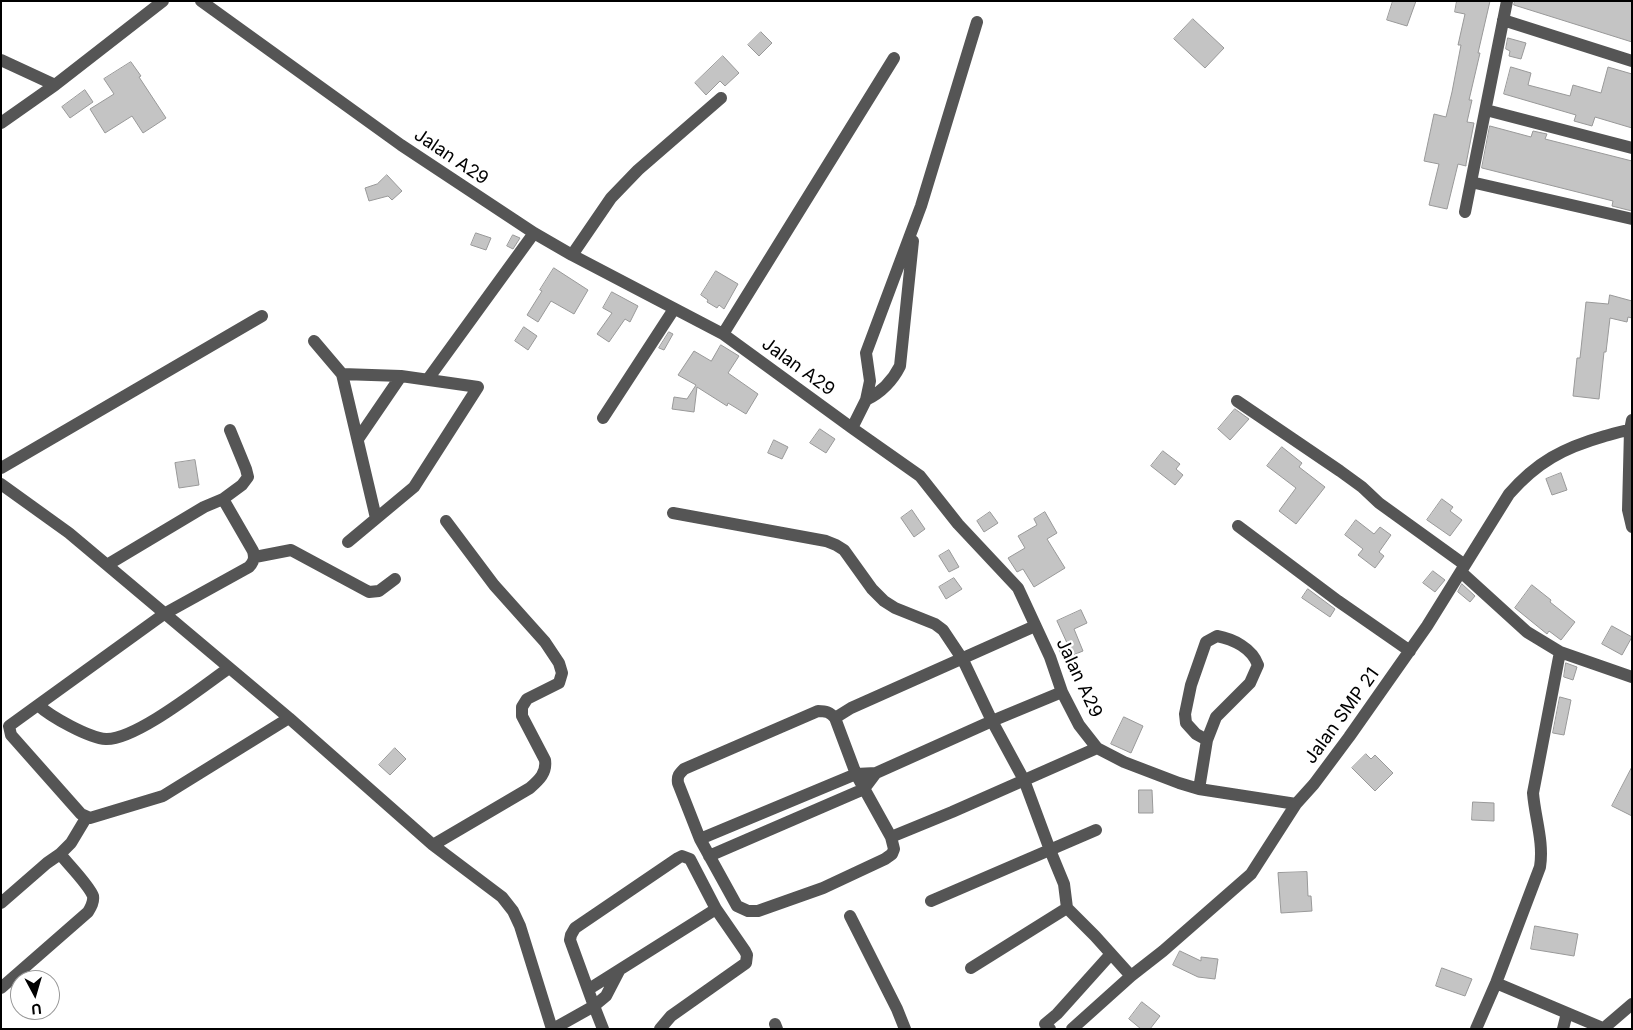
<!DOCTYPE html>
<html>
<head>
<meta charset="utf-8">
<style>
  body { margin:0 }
  #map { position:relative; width:1633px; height:1030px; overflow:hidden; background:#fff; font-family:Inter,sans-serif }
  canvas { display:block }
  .frame { position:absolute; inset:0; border:2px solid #000; pointer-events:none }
  .north { position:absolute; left:10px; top:970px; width:50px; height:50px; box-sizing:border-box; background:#fff; border:1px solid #999; border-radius:50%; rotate:174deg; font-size:14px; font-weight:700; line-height:20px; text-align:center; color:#000 }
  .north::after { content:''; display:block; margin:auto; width:18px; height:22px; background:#000; clip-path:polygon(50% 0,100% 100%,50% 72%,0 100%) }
</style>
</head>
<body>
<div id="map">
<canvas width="1633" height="1030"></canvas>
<div class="frame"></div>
<div class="north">U</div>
</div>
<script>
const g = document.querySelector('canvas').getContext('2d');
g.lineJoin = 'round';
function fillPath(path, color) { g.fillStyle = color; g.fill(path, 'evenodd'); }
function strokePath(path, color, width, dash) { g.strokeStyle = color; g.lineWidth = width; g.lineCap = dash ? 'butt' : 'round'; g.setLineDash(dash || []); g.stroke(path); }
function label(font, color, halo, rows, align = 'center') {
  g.font = font + ' Inter,sans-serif'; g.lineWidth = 4.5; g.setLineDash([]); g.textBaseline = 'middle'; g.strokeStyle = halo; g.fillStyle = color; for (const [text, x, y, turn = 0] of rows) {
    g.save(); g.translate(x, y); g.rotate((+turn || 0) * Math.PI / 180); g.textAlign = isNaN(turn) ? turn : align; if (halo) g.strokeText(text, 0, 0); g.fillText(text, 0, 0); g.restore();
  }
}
const building = new Path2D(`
  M1393 1H1416L1407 26 1387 20Z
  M1457 1H1490L1478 53H1480L1469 100H1472L1467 122 1474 123 1466 164V166L1458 164 1447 209 1429 205 1439 164 1424 161 1434 114 1446 117 1452 92 1461 45H1458L1465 14 1455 12Z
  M1515 1H1632V42L1514 5Z
  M1193 19 1224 48 1205 68 1174 39Z
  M761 32 772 43 759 56 748 45Z
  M1508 38 1526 43 1521 59 1509 56 1510 51 1506 49Z
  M723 56 739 73 725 86 720 81 706 95 695 83Z
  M131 62 141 76 139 77 166 118 143 133 132 116 105 133 90 109 114 94 104 79Z
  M1511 67 1531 73 1528 85 1570 96 1573 85 1601 93 1608 67 1632 74V128L1595 117 1592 126 1574 121 1576 115 1504 94Z
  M85 90 93 102 70 118 62 107Z
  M1490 126 1531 137 1533 131 1547 134 1545 139 1632 161V211L1612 206 1613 201 1482 168Z
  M387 175 402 191 392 200 388 196 369 201 365 188 377 184Z
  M476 233 491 238 486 250 471 245Z
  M513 235 520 238 513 249 507 246Z
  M554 268 588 290 574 314 551 301 538 322 527 315 542 291 540 290Z
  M716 271 738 284 724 309 719 305 717 308 707 302 708 300 701 295Z
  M612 292 638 306 630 322 625 319 609 342 597 334 612 313 603 308Z
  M1610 295 1632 301V318L1628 317 1627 322 1610 318 1606 352H1604L1599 399 1573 396 1577 358H1580L1586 302 1608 304Z
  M524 327 537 336 528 350 515 341Z
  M669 332 673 334 664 350 659 348Z
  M721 345 739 356 728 373 758 394 746 414 728 403 727 406 697 387 694 412 672 409 674 397 687 399 696 385 678 375 694 351 711 361Z
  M1235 409 1249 419 1230 440 1218 429Z
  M820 429 835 439 826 453 810 443Z
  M774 440 788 447 782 459 768 453Z
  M1282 447 1302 463 1299 467 1325 487 1296 524 1279 511 1296 488 1267 466Z
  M1163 451 1180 464 1176 469 1183 475 1175 485 1151 466Z
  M195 460 199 485 179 488 175 463Z
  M1561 473 1567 490 1552 495 1546 479Z
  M1442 499 1453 507 1450 511 1462 520 1450 536 1427 520Z
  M912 510 925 529 914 537 901 518Z
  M990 512 998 523 984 532 977 521Z
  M1045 512 1057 533 1047 539 1065 568 1034 587 1023 569 1017 572 1008 558 1025 548 1018 536 1037 525 1034 519Z
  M1356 520 1374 534 1380 527 1391 535 1379 552 1384 556 1375 568 1358 555 1363 549 1345 535Z
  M949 550 959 567 949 572 939 556Z
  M1433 571 1445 580 1435 592 1423 583Z
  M954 578 962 589 946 599 939 587Z
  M1462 584 1475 596 1470 602 1458 592Z
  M1532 585 1551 600 1550 602 1575 622 1561 640 1549 631 1547 634 1515 608Z
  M1308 589 1335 609 1330 617 1302 598Z
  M1081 610 1087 623 1074 629 1083 651 1063 659 1058 647 1067 643 1057 621Z
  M1612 626 1632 637 1622 655 1602 644Z
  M1566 663 1577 667 1573 680 1564 677Z
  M1560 697 1571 700 1564 735 1553 733Z
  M1124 717 1143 726 1131 753 1111 744Z
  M395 748 406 759 390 775 379 765Z
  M1366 754 1371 759 1375 755 1393 773 1375 791 1352 768Z
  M1632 767V816L1612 806Z
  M1139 790H1152L1153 813H1139Z
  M1473 802 1494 803V821L1472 820Z
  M1307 872 1308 896H1311L1312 911 1281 913 1278 873Z
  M1535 926 1578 934 1574 956 1531 949Z
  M1180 951 1201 961V957L1218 959 1215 979 1198 977 1173 965Z
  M1442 968 1472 979 1465 996 1436 986Z
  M1142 1002 1160 1016 1150 1029H1141L1129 1019Z`);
fillPath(building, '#c4c4c4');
strokePath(building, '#999', 1);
strokePath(new Path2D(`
  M201 1 401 145 534 233 572 255 723 334 852 428 920 476 958 524 1018 588 1050 657 1062 692 1079 725 1097 748 1124 762 1179 783 1199 789 1296 804
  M1507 1 1471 182 1632 219
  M1503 20 1632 61
  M1 60 55 85
  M1486 110 1632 148
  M1 123 55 85 163 1
  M1465 212 1471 182
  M572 255 611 198 638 170 721 98
  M723 334 894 58
  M314 341 342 374 401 376 478 387 414 487 348 542
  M342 374 376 518
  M428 379 534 233
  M866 400C882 392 892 382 900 366L913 241
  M1237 401 1340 471 1362 487 1379 503 1465 565
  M603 418 674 309
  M1632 420 1630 430 1628 510 1632 527
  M852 428 866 400 870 381 866 353 921 206 977 22
  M358 439 401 376
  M1 468 262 316
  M1 484 69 533 289 718 433 845 502 897 513 911 520 926 552 1029
  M223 499 242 485 248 477 246 469 230 430
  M673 513 826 541 836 545 844 550 872 589 884 601 895 608 935 624 943 630 963 660 992 721 1024 780 1050 850 1064 884 1067 908 1095 936 1131 976
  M1238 526 1338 601 1410 651
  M255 557 291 550 369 592 379 591 395 579
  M107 565 204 507 223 499 253 551C255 558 254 562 249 567L164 614 38 705C51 717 89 738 106 739 136 740 203 686 229 668
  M1461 572 1527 632 1560 652 1632 677
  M1035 626 851 708 835 718C830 712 826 711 818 711L684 769C679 774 677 776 678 783L700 839 737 906 748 911H758L823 888 885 859 892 854 894 849 891 837 952 812 1097 748
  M38 705 9 726 11 735 81 814 90 818 163 796 289 718
  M835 718 856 774 891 837
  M1199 789 1207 740 1216 717 1250 683 1258 665C1252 648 1233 639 1217 636L1206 642 1191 685 1185 714 1186 723 1196 734 1207 740
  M700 839 856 774 876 773 992 721 1062 692
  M433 845 530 788C539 780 547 773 545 760L522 716V707L527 699 559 683 562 673 559 663 545 642 494 585 446 521
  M709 856 864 789 876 773
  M931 901 1096 830
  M1 903 47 863 60 854 71 843 86 818
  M850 916 897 1009 905 1029
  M971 968 1067 908
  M1496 983 1605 1029
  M1 988 88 912C91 907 94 902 93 896 89 885 68 864 60 854
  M775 1024 777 1029
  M1604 1028 1632 1004
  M553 1029 594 1006 570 940 571 935 575 928 678 858 682 856 690 859 716 909 589 989
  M603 1029 594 1006 606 996 619 971
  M660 1029 671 1016 746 963 747 955 745 951 716 909
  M1050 1029 1045 1024 1057 1014 1110 955
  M1072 1029 1131 976 1163 951 1251 874 1296 804 1314 784 1349 737 1427 626 1509 494C1537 462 1563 448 1605 436 1614 434 1623 430 1632 430
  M1476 1029 1496 983 1540 867C1544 842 1535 818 1533 793L1560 652
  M1563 1029 1567 1013`), '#555', 12);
label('18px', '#000', '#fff', [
  ["Jalan A29",451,157,34],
  ["Jalan A29",798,367,36],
  ["Jalan A29",1079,678,65],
  ["Jalan SMP 21",1342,716,-54]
]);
</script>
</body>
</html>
